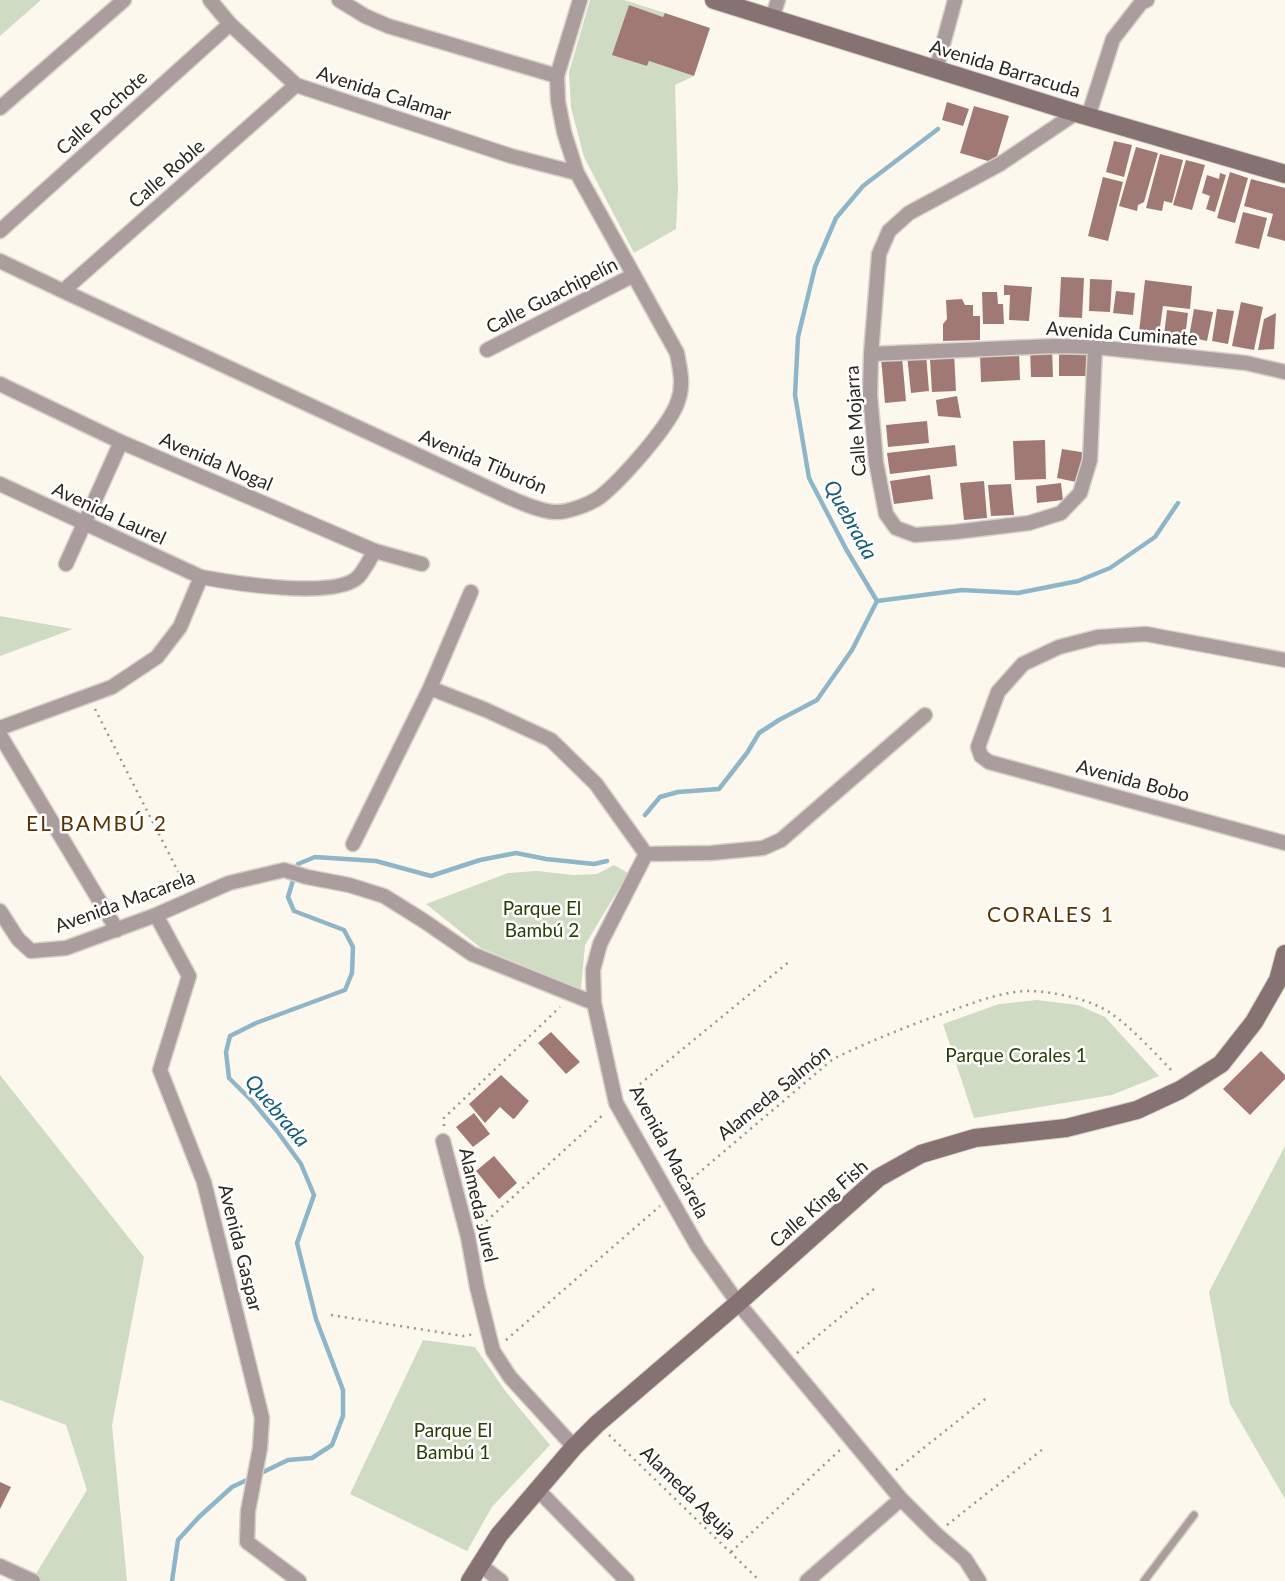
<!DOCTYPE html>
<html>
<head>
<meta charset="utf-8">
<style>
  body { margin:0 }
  canvas { display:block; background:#fdf8ee }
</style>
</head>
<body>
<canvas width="1285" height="1581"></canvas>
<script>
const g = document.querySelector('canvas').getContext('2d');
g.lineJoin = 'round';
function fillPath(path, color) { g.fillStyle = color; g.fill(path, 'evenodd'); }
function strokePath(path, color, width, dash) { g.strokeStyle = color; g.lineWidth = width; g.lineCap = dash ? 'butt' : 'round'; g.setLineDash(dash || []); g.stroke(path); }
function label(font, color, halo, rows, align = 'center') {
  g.font = font + ' Lato,sans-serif'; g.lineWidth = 5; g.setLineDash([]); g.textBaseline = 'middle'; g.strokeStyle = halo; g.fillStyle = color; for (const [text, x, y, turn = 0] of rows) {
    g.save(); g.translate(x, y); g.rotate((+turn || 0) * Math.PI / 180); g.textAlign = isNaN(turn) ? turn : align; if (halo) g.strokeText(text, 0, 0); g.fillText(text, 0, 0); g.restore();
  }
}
fillPath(new Path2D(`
  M0 0H41L0 36Z
  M590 0H624L665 13 663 17 629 5 613 55 647 66 649 61 694 76 675 85 678 189 676 229 634 253 584 157 571 108 569 72Z
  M0 616 73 629 0 656Z
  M614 865 628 873 585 945 581 989 481 948 426 904 508 873 537 871 573 875 597 874Z
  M1037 1000 1078 1005 1105 1017 1159 1076 1112 1095 974 1118 943 1024 999 1004Z
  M0 1075 144 1257 112 1425 127 1581H17L34 1577 87 1490 66 1425 0 1400Z
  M1285 1146V1499L1230 1404 1209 1292Z
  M423 1340 475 1347 506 1392 550 1445 492 1507 467 1551 350 1494Z`), '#d0dbc4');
strokePath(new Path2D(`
  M877 601 846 549 809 478 795 395 798 337 815 267 836 218 863 186 938 129
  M877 601 962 590 1018 593 1078 581 1110 568 1155 537 1178 503
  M645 815 660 797 678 792 719 789 747 753 759 733 779 720 817 700 852 650 877 601
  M257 1475 288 1460 312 1458 332 1445 343 1416V1390L316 1319 297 1243 314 1195 301 1164 277 1131 252 1101 229 1078 226 1052 230 1036 256 1023 345 990 352 973 353 947 344 930 294 911 288 897 298 864 315 857 376 861 431 876 480 860 516 853 546 859 594 864 607 861
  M172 1581 178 1540 199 1517 232 1487 249 1479`), '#8eb5c8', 4.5);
fillPath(new Path2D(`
  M629 5 663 17 665 13 710 28 694 76 649 61 647 66 612 55Z
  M947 102 969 109 963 126 942 120Z
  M974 106 1009 116 995 163 960 153Z
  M1114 141 1132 145 1124 177 1106 172Z
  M1136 147 1158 153 1144 202 1138 205 1137 211 1119 206Z
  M1160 154 1183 160 1172 203 1164 201 1162 211 1146 208Z
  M1186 160 1205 165 1192 210 1173 205Z
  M1230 172 1248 178 1235 223 1217 218Z
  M1220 173 1226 175 1215 212 1206 209 1210 196 1202 193 1207 175 1219 179Z
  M1103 177 1123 182 1108 241 1088 236Z
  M1251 179 1285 188V241L1267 236 1273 214 1244 206Z
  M1243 212 1267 218 1259 249 1235 243Z
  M1061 277 1084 278 1082 318 1059 317Z
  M1090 279 1112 280 1110 312 1089 311Z
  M1145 280 1192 286 1190 309 1163 306 1159 334 1139 332Z
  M1004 285 1032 287 1029 321 1009 320 1010 295H1004Z
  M1116 291 1135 293 1133 315 1113 313Z
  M982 292H997L998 304H1003L1004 324H983Z
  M962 299 965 305H973V316H980V340L943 341V324L947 319 946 300Z
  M1241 302 1263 307 1254 350 1232 346Z
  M1194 309 1213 312 1207 341 1189 337Z
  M1217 309 1234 311 1228 344 1212 341Z
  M1167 310 1188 313 1185 338 1164 335Z
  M1276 313 1274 349 1258 350 1264 319Z
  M1030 348H1052L1053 377H1031Z
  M1087 349 1088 376H1059V350Z
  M1019 351 1020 380 981 382 980 353Z
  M954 353 956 391 932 392 930 360 939 359 940 354Z
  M926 354 929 391 911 393 907 355Z
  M902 357 906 401 885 403 881 358Z
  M957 396 961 418 938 416 936 400Z
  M927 421 929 443 888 447 886 425Z
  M1045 440 1046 479 1015 480 1013 441Z
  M955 445 957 466 890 474 887 453Z
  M1062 449 1087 453 1081 483 1057 478Z
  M930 475 933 499 894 504 890 481Z
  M984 481 987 518 964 520 960 483Z
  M1061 483 1063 500 1037 503 1036 486Z
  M1011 484 1014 515 991 516 988 485Z
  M551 1032 580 1062 566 1074 538 1043Z
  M1261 1051 1285 1075V1079L1250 1115 1223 1089Z
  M501 1075 529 1101 515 1118 513 1119 500 1107 485 1123 469 1104Z
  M474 1113 490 1134 473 1147 456 1127Z
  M494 1156 517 1183 499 1199 476 1171Z
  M0 1482 11 1487 0 1509Z`), '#a07974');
const lane = new Path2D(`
  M1144 1581 1194 1515`);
const street = new Path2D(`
  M210 0 230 24 296 85 511 156 577 173
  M339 0 365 16 388 26 557 76
  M772 18 778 0
  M936 70 955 0
  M0 108 124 0
  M1076 113 1000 164 909 213 889 231 879 254 871 354 870 395 876 462 886 514 896 528 915 535 955 532 1029 523 1061 513 1080 493 1090 460 1095 347
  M1088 117 1113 39 1141 3 1147 0
  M0 231 230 24
  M0 261 63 291 508 497C522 503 539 511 554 512 567 513 590 504 600 497 621 480 670 426 678 401 684 384 680 370 677 353L577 173 564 132 558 101 557 76 580 0
  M63 291 296 85
  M487 350 634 275
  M871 354 1055 346 1095 347 1246 363 1285 372
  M0 384 121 442 375 551 422 564
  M0 484 201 577
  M66 564 121 442
  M1285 660 1146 634 1098 637 1059 647 1023 664 998 692 978 747 981 756 989 762 1285 843
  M430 688 486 710 551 740 596 784 646 854
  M925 715 781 840 763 848 711 853 646 854 600 944 593 970 594 1003 616 1103 698 1247 738 1303 901 1499 936 1534 965 1559 979 1581
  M0 728 112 687 157 657 180 627 201 577C233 583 332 599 357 578 363 573 370 558 375 551
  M0 735 117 930
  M353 844 430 688 471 592
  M0 911 18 939 31 951 66 948 156 915 229 883 284 870 307 877 349 885 384 896 424 921 472 954 594 1003
  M156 915 189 976 160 1070 204 1182 262 1418 260 1448 248 1511 247 1542 299 1581
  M443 1141 468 1237 477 1287 493 1351 510 1377 574 1447
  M537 1489 627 1581
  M479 1564 501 1581
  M0 1566 33 1581
  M807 1581 901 1499`);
const secondary = new Path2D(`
  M714 0 1076 113 1285 174
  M470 1581 499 1535 574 1447 597 1424 738 1303 878 1178 921 1154 975 1138 1066 1128 1137 1110 1180 1090 1221 1064 1254 1022 1278 980 1285 954`);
strokePath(lane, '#d7d2c8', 10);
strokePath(street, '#d7d2c8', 17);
strokePath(secondary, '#d7d2c8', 20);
strokePath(new Path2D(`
  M95 709 186 887
  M629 1093 790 961
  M444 1126V1118L560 1007
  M681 1188 833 1059C870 1041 908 1026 947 1012 974 1003 1001 991 1030 991 1055 992 1091 999 1112 1014 1133 1029 1156 1054 1174 1073
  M481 1226 605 1113
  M331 1315 463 1336 475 1334
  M506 1340 660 1206
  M797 1353 874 1289
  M609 1435 760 1581
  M896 1470 989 1396
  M947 1525 1043 1449
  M731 1552 841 1449`), '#9a968c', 2.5, [2, 5]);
strokePath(lane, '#ab9d9e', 7);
strokePath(street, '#ab9d9e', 14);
strokePath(secondary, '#867273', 18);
label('19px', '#2b271d', '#fff', [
  ["Avenida Barracuda",1005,69,17],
  ["Avenida Calamar",384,94,18],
  ["Calle Pochote",102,113,-42],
  ["Calle Roble",167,174,-41],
  ["Calle Guachipelín",552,296,-27],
  ["Avenida Cuminate",1122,334,4],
  ["Calle Mojarra",856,421,-94],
  ["Avenida Nogal",216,462,23],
  ["Avenida Tiburón",483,462,23],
  ["Avenida Laurel",109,514,25],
  ["Avenida Bobo",1133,781,15],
  ["Avenida Macarela",125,902,-20],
  ["Alameda Salmón",774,1093,-39],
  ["Avenida Macarela",669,1152,62],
  ["Calle King Fish",819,1204,-41],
  ["Alameda Jurel",478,1205,77],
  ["Avenida Gaspar",240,1248,76],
  ["Alameda Aguja",688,1493,44]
]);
label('19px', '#293d06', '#fff', [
  ["Parque El",542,909],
  ["Bambú 2",542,931],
  ["Parque Corales 1",1016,1056],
  ["Parque El",453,1431],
  ["Bambú 1",453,1453]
]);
label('italic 21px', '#145b77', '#fff', [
  ["Quebrada",850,520,61],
  ["Quebrada",277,1111,50]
]);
g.letterSpacing = '2px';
label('21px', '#573400', '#fff', [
  ["EL BAMBÚ 2",97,824],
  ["CORALES 1",1051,915]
]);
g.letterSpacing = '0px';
</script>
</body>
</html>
